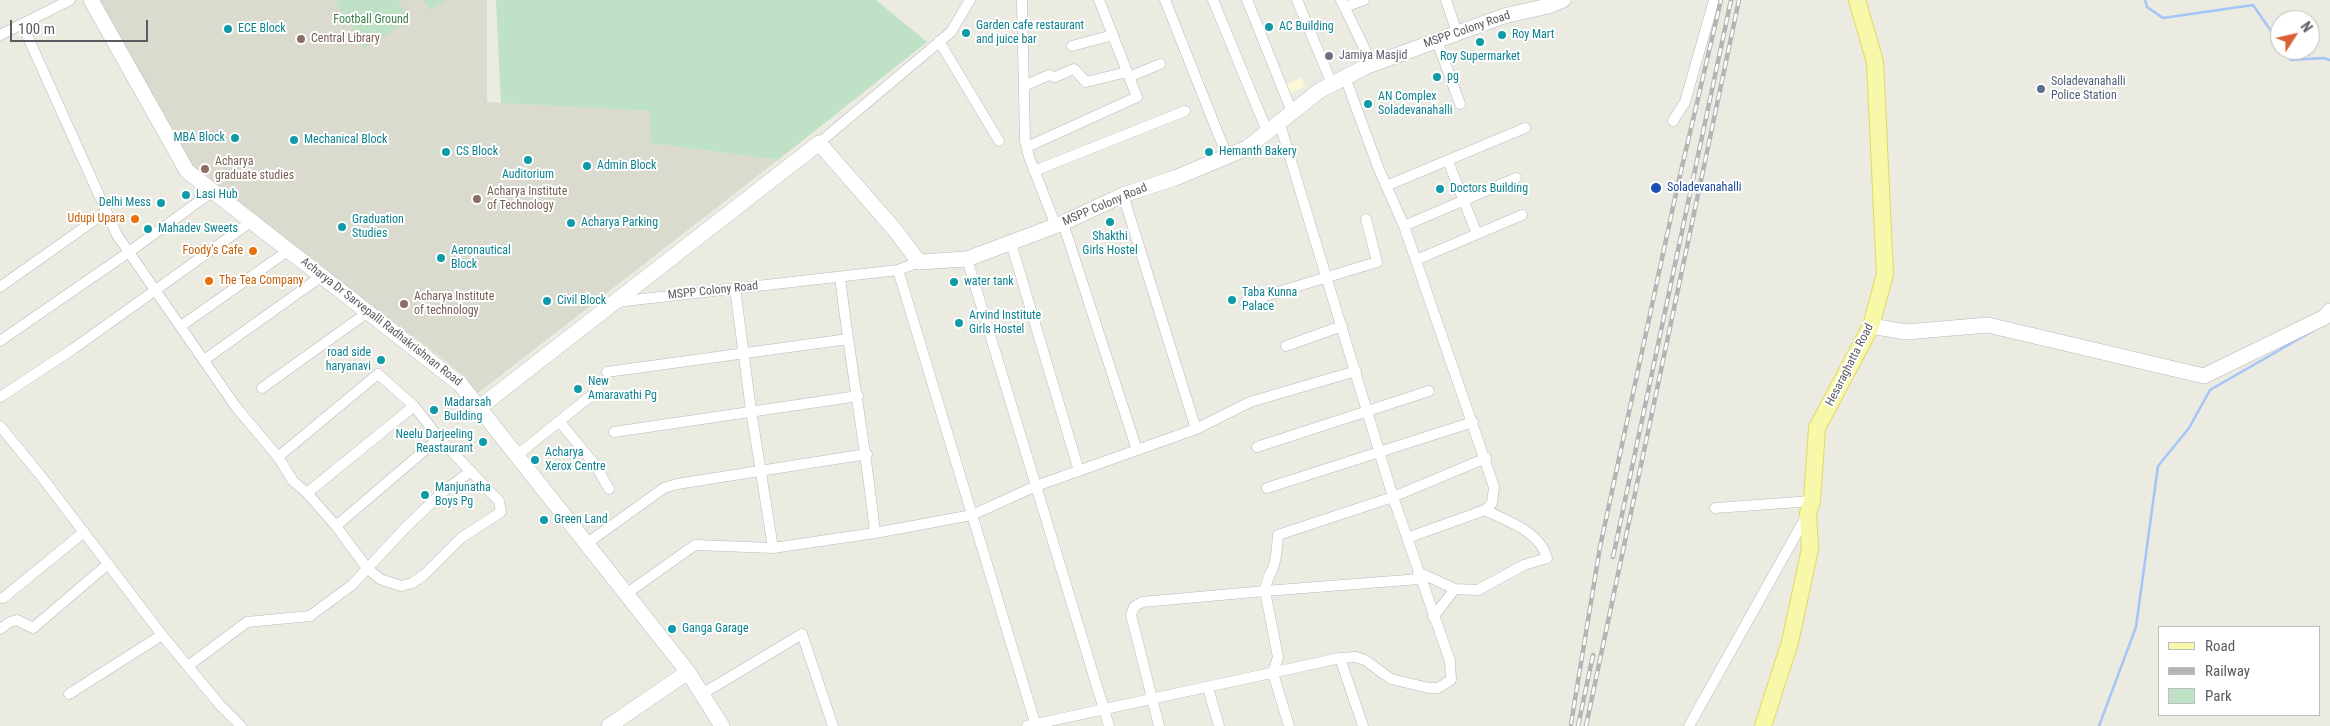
<!DOCTYPE html>
<html>
<head>
<meta charset="utf-8">
<style>
  body { margin:0 }
  #map { position:relative; width:2330px; height:726px; overflow:hidden; background:#ebebe1; font-family:"Roboto Condensed",sans-serif }
  canvas { display:block }
  .legend { position:absolute; left:2158px; top:626px; width:162px; height:90px; box-sizing:border-box; background:#fff; border:1px solid #bdbdc0; margin:0; padding:6px 9px; list-style:none; font-size:15px; color:#595b61 }
  .legend li { display:flex; align-items:center; gap:10px; height:25px }
  .legend b { width:25px; border:1px solid #bdbdc0 }
  .north { position:absolute; left:2270px; top:10px; width:50px; height:50px; box-sizing:border-box; background:#fff; border:1px solid #bdbdc0; border-radius:50%; rotate:55deg; font-size:14px; font-weight:700; line-height:20px; text-align:center; color:#595b61 }
  .north::after { content:''; display:block; margin:auto; width:18px; height:22px; background:#db6137; clip-path:polygon(50% 0,100% 100%,50% 72%,0 100%) }
  .scale { position:absolute; left:10px; top:20px; width:138px; height:22px; box-sizing:border-box; border:2px solid #595b61; border-top:0; padding-left:6px; font-size:15px; line-height:18px; white-space:nowrap; color:#595b61; -webkit-text-stroke:4px #fff; paint-order:stroke }
</style>
</head>
<body>
<div id="map">
<canvas width="2330" height="726"></canvas>
<ul class="legend">
<li><b style="height:6px;background:#f7f8a9"></b>Road</li>
<li><b style="height:6px;background:#b4b4b5"></b>Railway</li>
<li><b style="height:14px;background:#bfe1c5"></b>Park</li>
</ul>
<div class="north">N</div>
<div class="scale">100 m</div>
</div>
<script>
const g = document.querySelector('canvas').getContext('2d');
g.lineJoin = 'round';
function fillPath(path, color) { g.fillStyle = color; g.fill(path, 'evenodd'); }
function strokePath(path, color, width, dash) { g.strokeStyle = color; g.lineWidth = width; g.lineCap = dash ? 'butt' : 'round'; g.setLineDash(dash || []); g.stroke(path); }
function label(font, color, halo, rows, align = 'center') {
  g.font = font + ' "Roboto Condensed",sans-serif'; g.lineWidth = 4; g.setLineDash([]); g.textBaseline = 'middle'; g.strokeStyle = halo; g.fillStyle = color; for (const [text, x, y, turn = 0] of rows) {
    g.save(); g.translate(x, y); g.rotate((+turn || 0) * Math.PI / 180); g.textAlign = isNaN(turn) ? turn : align; if (halo) g.strokeText(text, 0, 0); g.fillText(text, 0, 0); g.restore();
  }
}
fillPath(new Path2D(`
  M1302 78 1305 87 1290 93 1286 84Z`), '#fbf9d6');
fillPath(new Path2D(`
  M95 0H487V102L650 111 651 143 778 160 478 393 464 376 438 355 200 179Z`), '#dbdacf');
fillPath(new Path2D(`
  M337 0H398L410 20 364 48 335 1Z
  M423 0H446L430 10Z
  M496 0H876L927 42 778 160 651 143 650 111 501 103Z`), '#bfe1c5');
strokePath(new Path2D(`
  M2145 0 2147 7 2163 18 2253 5 2280 44
  M2284 50 2291 60 2324 58 2330 60
  M2099 726 2136 627 2158 466 2189 428 2210 390 2316 329`), '#a4c5f8', 2.5);
const street = new Path2D(`
  M1022 0 1025 140 1029 157 1056 226
  M1165 0 1227 156
  M1213 0 1267 131
  M1247 0 1292 112
  M1297 0 1332 84
  M1341 0 1372 64
  M1446 0 1457 33
  M1344 7 1364 0
  M22 24 117 235 236 407 278 457 378 374 414 406 307 493
  M0 35 70 0
  M939 41 999 141
  M1437 41 1460 104
  M1072 46 1113 35
  M1129 77 1160 64
  M1345 77 1378 167 1404 226 1494 487 1492 503 1485 510 1407 538
  M1024 86 1049 75 1055 77 1074 69 1086 82 1127 72
  M1279 121 1393 497 1450 661 1451 680 1438 688H1429L1391 679 1365 660 1356 657 1340 658
  M1673 121 1685 102 1714 0
  M819 143 951 32 970 0
  M1027 147 1137 97 1099 0
  M1448 161 1477 234
  M1034 171 1185 111
  M1386 186 1525 128
  M1123 195 1196 429
  M1063 223 1137 450
  M1404 226 1516 178
  M1011 243 1079 471
  M967 259 1109 726
  M1416 260 1522 215
  M898 270 1036 726
  M840 277C850 362 866 447 875 533
  M0 287 106 212
  M735 288 751 410 773 548
  M616 302 898 270 919 262
  M1245 302 1377 262 1366 219
  M181 326 289 250
  M0 341 129 252 212 192
  M1286 346 1342 326
  M204 360 322 276
  M607 372 848 339
  M262 388 368 312
  M0 397 73 349 252 221
  M559 421 596 466 609 489
  M0 426 41 476 162 635 220 705 241 726
  M614 432 858 396
  M1257 447 1429 391
  M516 456 598 390
  M278 457 293 481 307 493 336 526 367 568 380 579 401 586 412 583 424 575 461 538 501 512 499 501 439 438 414 406
  M1267 488 1473 422
  M1715 508 1812 501
  M336 526 439 438
  M586 544 664 488 677 484 867 454
  M1418 572 1455 589
  M626 594 695 545 773 548 875 533 972 515 1036 486 1196 429 1250 402 1356 371
  M3 598 84 532
  M1433 617 1455 589 1478 590 1524 565 1547 558C1540 531 1507 521 1485 510
  M0 629 10 622 17 620 33 628 108 564
  M188 666 247 622 310 616 352 585 407 526 444 491 471 471
  M1208 688 1219 726
  M69 694 162 635
  M702 694 802 634 833 726
  M1027 726 1340 658 1363 726
  M1159 726 1131 615 1134 607 1142 602 1265 591C1266 581 1269 576 1273 568 1277 557 1277 546 1278 535L1393 497 1486 458
  M1289 726 1273 673 1278 657 1265 591 1420 579
  M1689 726 1807 515`);
const secondary = new Path2D(`
  M91 0 187 171 461 385 688 672 722 726
  M1871 326 1906 332 1988 325 2204 376 2325 317 2330 311
  M480 407 819 143 895 230 919 262 967 259 1063 223 1123 195 1175 178 1247 148 1319 91 1365 67 1504 16 1548 6 1563 0
  M609 726 688 672`);
const primary = new Path2D(`
  M1763 726 1790 642 1810 549 1808 513 1812 501 1817 428 1871 326 1885 274 1875 62 1857 0`);
strokePath(street, '#b8b9bf', 11);
strokePath(secondary, '#b7b8be', 16);
strokePath(primary, '#e6d85f', 18);
strokePath(street, '#fff', 10);
strokePath(secondary, '#fff', 15);
strokePath(primary, '#f7f8a9', 16);
const rail = new Path2D(`
  M1613 557 1731 0
  M1571 724 1600 547 1678 184 1721 0
  M1578 726 1593 655
  M1586 726 1739 0`);
strokePath(rail, '#b4b4b5', 4.5);
strokePath(rail, '#fff', 2.5, [8]);
for (const [x, y, r, color] of [
  [1269,27,5,"#0f9aa8"],
  [228,29,5,"#0f9aa8"],
  [966,33,5,"#0f9aa8"],
  [1502,35,5,"#0f9aa8"],
  [301,39,5,"#8d6e63"],
  [1480,42,5,"#0f9aa8"],
  [1329,56,5,"#6b7280"],
  [1437,77,5,"#0f9aa8"],
  [2041,89,5,"#5c6f8a"],
  [1368,104,5,"#0f9aa8"],
  [235,138,5,"#0f9aa8"],
  [294,140,5,"#0f9aa8"],
  [446,152,5,"#0f9aa8"],
  [1209,152,5,"#0f9aa8"],
  [528,160,5,"#0f9aa8"],
  [587,166,5,"#0f9aa8"],
  [205,169,5,"#8d6e63"],
  [1656,188,6,"#1a4fb4"],
  [1440,189,5,"#0f9aa8"],
  [186,195,5,"#0f9aa8"],
  [477,199,5,"#8d6e63"],
  [161,203,5,"#0f9aa8"],
  [135,219,5,"#e8710a"],
  [1110,222,5,"#0f9aa8"],
  [571,223,5,"#0f9aa8"],
  [342,227,5,"#0f9aa8"],
  [148,229,5,"#0f9aa8"],
  [253,251,5,"#e8710a"],
  [441,258,5,"#0f9aa8"],
  [209,281,5,"#e8710a"],
  [954,282,5,"#0f9aa8"],
  [1232,300,5,"#0f9aa8"],
  [547,301,5,"#0f9aa8"],
  [404,304,5,"#8d6e63"],
  [959,323,5,"#0f9aa8"],
  [381,360,5,"#0f9aa8"],
  [578,389,5,"#0f9aa8"],
  [434,410,5,"#0f9aa8"],
  [483,442,5,"#0f9aa8"],
  [535,460,5,"#0f9aa8"],
  [425,495,5,"#0f9aa8"],
  [544,520,5,"#0f9aa8"],
  [672,629,5,"#0f9aa8"]
]) { const dot = new Path2D(); dot.arc(x, y, r, 0, 2 * Math.PI); g.fillStyle = color; g.fill(dot); strokePath(dot, '#fff', 2); }
label('12px', '#3a7f49', '#fff', [
  ["Football Ground",371,20]
]);
label('12px', '#0d838f', '#fff', [
  ["Garden cafe restaurant",976,26],
  ["and juice bar",976,40],
  ["AC Building",1279,27],
  ["ECE Block",238,29],
  ["Roy Mart",1512,35],
  ["Roy Supermarket",1480,57,"center"],
  ["pg",1447,77],
  ["AN Complex",1378,97],
  ["Soladevanahalli",1378,111],
  ["MBA Block",225,138,"right"],
  ["Mechanical Block",304,140],
  ["CS Block",456,152],
  ["Hemanth Bakery",1219,152],
  ["Admin Block",597,166],
  ["Auditorium",528,175,"center"],
  ["Doctors Building",1450,189],
  ["Lasi Hub",196,195],
  ["Delhi Mess",151,203,"right"],
  ["Graduation",352,220],
  ["Studies",352,234],
  ["Acharya Parking",581,223],
  ["Mahadev Sweets",158,229],
  ["Shakthi",1110,237,"center"],
  ["Girls Hostel",1110,251,"center"],
  ["Aeronautical",451,251],
  ["Block",451,265],
  ["water tank",964,282],
  ["Taba Kunna",1242,293],
  ["Palace",1242,307],
  ["Civil Block",557,301],
  ["Arvind Institute",969,316],
  ["Girls Hostel",969,330],
  ["road side",371,353,"right"],
  ["haryanavi",371,367,"right"],
  ["New",588,382],
  ["Amaravathi Pg",588,396],
  ["Madarsah",444,403],
  ["Building",444,417],
  ["Neelu Darjeeling",473,435,"right"],
  ["Reastaurant",473,449,"right"],
  ["Acharya",545,453],
  ["Xerox Centre",545,467],
  ["Manjunatha",435,488],
  ["Boys Pg",435,502],
  ["Green Land",554,520],
  ["Ganga Garage",682,629]
], 'left');
label('12px', '#595b61', '#fff', [
  ["MSPP Colony Road",1467,30,-19],
  ["MSPP Colony Road",1105,205,-23],
  ["MSPP Colony Road",713,291,-6],
  ["Acharya Dr Sarvepalli Radhakrishnan Road",381,322,38],
  ["Hesaraghatta Road",1850,365,-63]
]);
label('12px', '#785e54', '#fff', [
  ["Central Library",311,39],
  ["Acharya",215,162],
  ["graduate studies",215,176],
  ["Acharya Institute",487,192],
  ["of Technology",487,206],
  ["Acharya Institute",414,297],
  ["of technology",414,311]
], 'left');
label('12px', '#5b616d', '#fff', [
  ["Jamiya Masjid",1339,56]
], 'left');
label('12px', '#4e5e75', '#fff', [
  ["Soladevanahalli",2051,82],
  ["Police Station",2051,96]
], 'left');
label('12px', '#164399', '#fff', [
  ["Soladevanahalli",1667,188]
], 'left');
label('12px', '#c56008', '#fff', [
  ["Udupi Upara",125,219],
  ["Foody's Cafe",243,251],
  ["The Tea Company",219,281,"left"]
], 'right');
</script>
</body>
</html>
